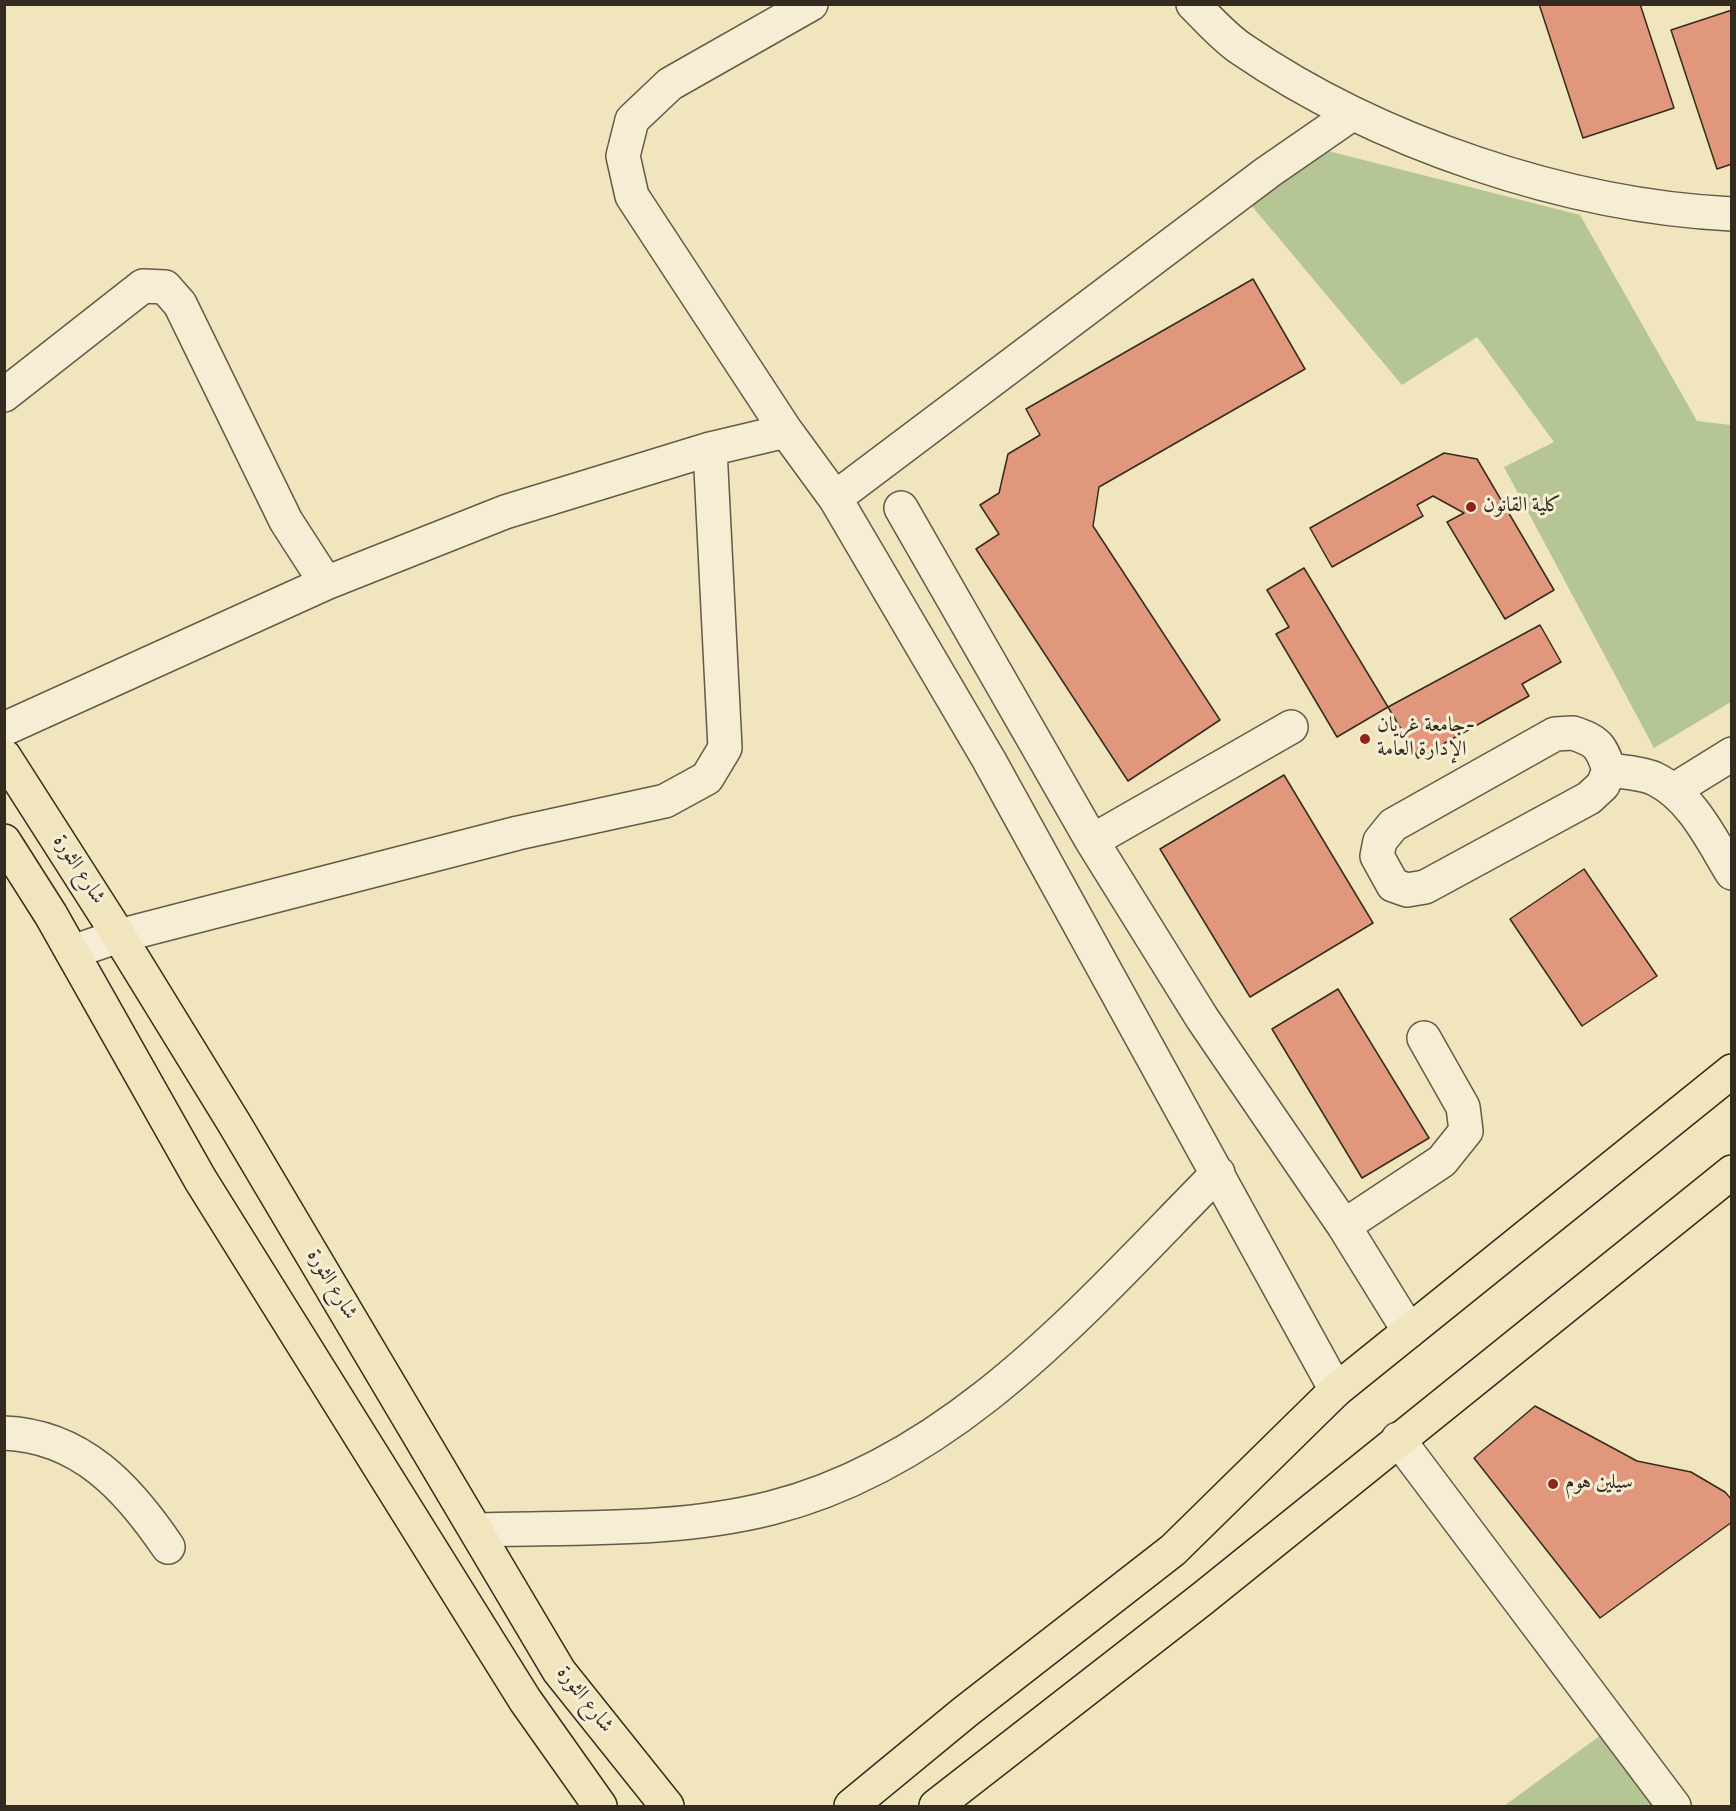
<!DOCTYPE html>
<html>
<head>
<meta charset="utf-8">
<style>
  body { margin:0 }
  #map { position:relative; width:1736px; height:1811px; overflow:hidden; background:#f0e5bd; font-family:"IM FELL English",serif }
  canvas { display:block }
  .frame { position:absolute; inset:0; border:6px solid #342b20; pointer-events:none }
</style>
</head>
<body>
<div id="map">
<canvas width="1736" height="1811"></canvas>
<div class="frame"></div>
</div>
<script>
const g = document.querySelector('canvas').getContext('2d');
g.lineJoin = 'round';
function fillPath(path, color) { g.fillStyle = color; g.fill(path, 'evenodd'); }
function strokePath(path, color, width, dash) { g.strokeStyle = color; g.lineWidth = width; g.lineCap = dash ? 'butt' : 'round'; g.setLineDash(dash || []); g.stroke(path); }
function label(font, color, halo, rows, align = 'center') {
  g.font = font + ' "IM FELL English",Amiri,serif'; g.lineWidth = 6; g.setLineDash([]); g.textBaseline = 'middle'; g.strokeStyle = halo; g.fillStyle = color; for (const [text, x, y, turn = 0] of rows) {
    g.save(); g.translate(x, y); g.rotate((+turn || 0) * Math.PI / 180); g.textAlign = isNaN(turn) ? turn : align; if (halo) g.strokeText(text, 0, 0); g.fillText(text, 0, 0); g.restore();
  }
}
fillPath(new Path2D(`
  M1328 151 1580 215 1697 421 1731 425V702L1654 748 1504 467 1554 442 1477 337 1402 385 1251 205Z
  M1605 1732 1663 1806H1504Z`), '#b6c594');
const building = new Path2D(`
  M1539 4H1640L1674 108 1583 138Z
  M1732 10V164L1717 169 1671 30Z
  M1253 279 1305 369 1099 487 1093 526 1220 720 1128 781 976 549 999 534 980 505 999 493 1008 454 1040 435 1026 409Z
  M1444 453 1477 459 1554 590 1505 619 1447 522 1464 513 1433 496 1417 505 1423 516 1332 567 1310 528Z
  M1304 568 1388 707 1337 737 1276 634 1289 627 1267 590Z
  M1540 625 1561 662 1522 684 1529 696 1418 758 1388 707Z
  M1284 775 1373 923 1250 997 1160 849Z
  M1584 869 1657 976 1582 1026 1510 919Z
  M1338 989 1429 1138 1362 1178 1272 1029Z
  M1535 1406 1637 1461 1691 1472 1725 1492 1732 1500V1522L1600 1618 1474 1458Z`);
fillPath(building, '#e1977b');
strokePath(building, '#342b20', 1.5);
const minor = new Path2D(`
  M811 4 670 84 632 120 623 156 632 196 786 431 835 498 989 760 1336 1390
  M1193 4C1208 19 1223 36 1240 48 1377 142 1566 206 1732 214
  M4 395 143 286 165 287 180 304 286 521 326 583
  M835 498 1268 172 1352 114
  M901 508 1092 841 1202 1018 1344 1226 1409 1331
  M4 729 326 583 505 512 710 449 786 431
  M1573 733C1597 741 1601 745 1609 770L1603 785 1589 798 1425 887 1407 890 1393 885 1377 856 1380 841 1393 825 1555 734Z
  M1609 770C1623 772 1642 773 1655 779 1692 797 1711 839 1732 873
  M1674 790 1732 754
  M1092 841 1291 727
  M72 952 119 936 518 833 665 801 707 778 725 748 710 449
  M1344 1226 1442 1161 1466 1131 1463 1107 1424 1038
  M4 1433C81 1436 128 1488 168 1547
  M1398 1439 1674 1806
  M477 1530C575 1527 676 1532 771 1508 957 1461 1088 1304 1218 1173`);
const major = new Path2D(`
  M4 756 119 936 234 1123 559 1671 667 1806
  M4 841 51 915 200 1179 525 1700 600 1806
  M851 1806 965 1712 1173 1550 1336 1390 1732 1071
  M936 1806 1202 1599 1732 1172`);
strokePath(minor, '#635a47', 36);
strokePath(major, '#342b20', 36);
strokePath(minor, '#f5eed4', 33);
strokePath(major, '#f0e5bd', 33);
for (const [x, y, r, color] of [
  [1471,507,6,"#8f2418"],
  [1365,739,6,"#8f2418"],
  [1553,1484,6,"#8f2418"]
]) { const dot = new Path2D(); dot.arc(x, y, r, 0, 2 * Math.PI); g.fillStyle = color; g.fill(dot); strokePath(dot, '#f5eed4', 2); }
label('21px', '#342b20', '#f5eed4', [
  ["كلية القانون",1483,507],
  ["جامعة غريان-",1377,727],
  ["الإدارة العامة",1377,751],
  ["سيلين هوم",1565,1484]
], 'left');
label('21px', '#342b20', '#f5eed4', [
  ["شارع الثورة",78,870,57],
  ["شارع الثورة",331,1285,59],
  ["شارع الثورة",584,1700,52]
]);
</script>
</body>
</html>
